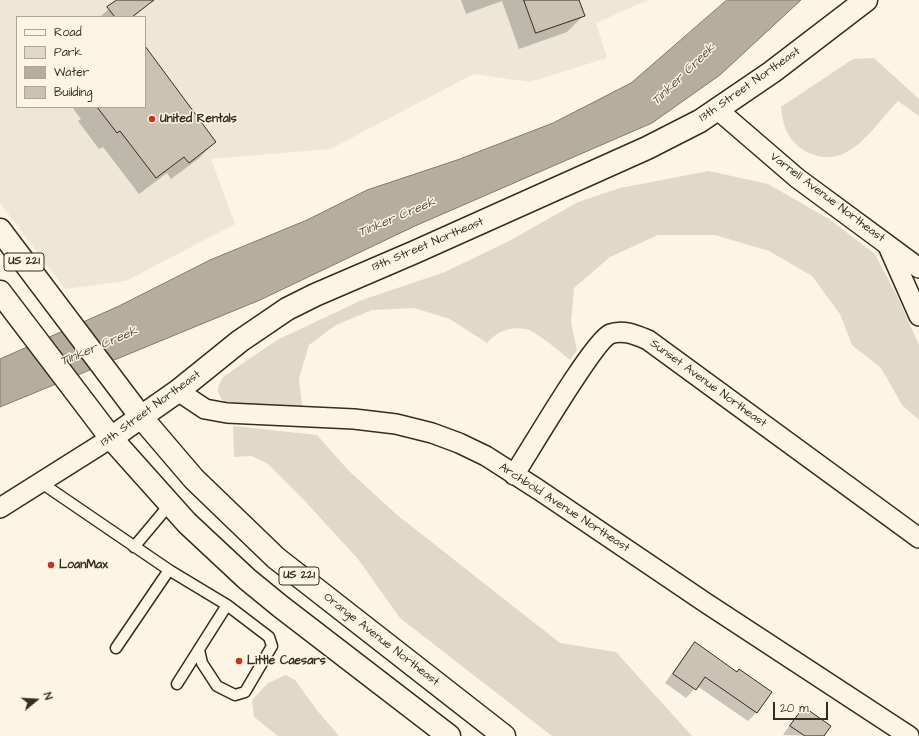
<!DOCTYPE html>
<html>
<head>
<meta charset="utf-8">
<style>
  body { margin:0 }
  #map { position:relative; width:919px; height:736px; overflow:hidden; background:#fcf5e5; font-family:"Architects Daughter",sans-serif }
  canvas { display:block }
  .legend { position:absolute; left:16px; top:16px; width:130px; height:92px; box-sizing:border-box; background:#fcf5e5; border:1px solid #afa495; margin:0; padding:5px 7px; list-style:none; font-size:12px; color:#3b2a1e }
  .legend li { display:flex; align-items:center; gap:8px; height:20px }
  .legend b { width:20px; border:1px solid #afa495 }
  .north { position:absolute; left:16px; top:680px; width:40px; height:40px; -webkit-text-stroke:3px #fcf5e5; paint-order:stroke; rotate:72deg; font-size:11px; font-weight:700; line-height:16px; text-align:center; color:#3b2a1e }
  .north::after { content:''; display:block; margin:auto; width:14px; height:18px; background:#3b2a1e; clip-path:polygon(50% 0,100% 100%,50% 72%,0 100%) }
  .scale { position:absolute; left:773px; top:702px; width:55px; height:18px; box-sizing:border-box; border:2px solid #3b2a1e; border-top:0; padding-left:5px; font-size:12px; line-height:14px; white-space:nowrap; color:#3b2a1e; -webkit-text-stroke:3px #fcf5e5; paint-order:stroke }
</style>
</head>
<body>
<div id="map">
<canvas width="919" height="736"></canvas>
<ul class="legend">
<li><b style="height:5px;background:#fcf5e5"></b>Road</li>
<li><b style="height:11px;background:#e0d8c8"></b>Park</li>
<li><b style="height:11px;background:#b7ad9e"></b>Water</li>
<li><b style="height:11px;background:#ccc2b3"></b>Building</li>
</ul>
<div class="north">N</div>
<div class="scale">20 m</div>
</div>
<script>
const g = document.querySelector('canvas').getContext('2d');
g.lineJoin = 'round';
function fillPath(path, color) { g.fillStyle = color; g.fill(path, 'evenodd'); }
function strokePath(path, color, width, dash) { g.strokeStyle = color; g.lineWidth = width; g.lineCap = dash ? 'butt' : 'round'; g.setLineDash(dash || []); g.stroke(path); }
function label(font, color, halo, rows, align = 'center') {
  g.font = font + ' "Architects Daughter",sans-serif'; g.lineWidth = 3; g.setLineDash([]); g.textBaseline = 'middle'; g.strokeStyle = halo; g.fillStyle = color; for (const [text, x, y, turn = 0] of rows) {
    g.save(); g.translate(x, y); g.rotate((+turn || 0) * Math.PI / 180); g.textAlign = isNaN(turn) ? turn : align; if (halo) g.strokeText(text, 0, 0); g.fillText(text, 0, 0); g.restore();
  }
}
fillPath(new Path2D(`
  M0 0H648L596 23 607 58 530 82 474 74 330 149 211 159 235 224 126 281 65 289 0 203ZM17 17H145V107H17Z`), '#eee6d6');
fillPath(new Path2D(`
  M874 58 919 99V116L898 101C872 128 847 174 805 151 788 141 783 126 781 107L853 59Z
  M709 171 768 184 829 219 875 254 898 298 919 345V420L902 405 881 368 852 345 840 314 812 276 769 251 715 235H658L610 257 574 288 571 323 577 350 570 360C562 353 534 330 526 329 512 326 496 331 487 343L450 319 414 308 372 310 336 325 309 345 299 378 302 406 294 411 226 404C216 393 216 389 223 377L277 340 362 300 445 272 511 240 578 202 620 188Z
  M233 426 317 435 348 470 396 514 560 643 616 652 692 736H552L400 618 358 559 303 499 267 463 251 456 234 457Z
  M286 675 295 680 316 709 339 736H278L254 717 252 700 268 683Z`), '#e0d8c8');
const water = new Path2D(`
  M727 0H801L720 75 652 123 415 226 260 300 0 407V359L119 306 210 260 307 220 367 190 457 160 553 123 631 83Z`);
fillPath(water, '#b7ad9e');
strokePath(water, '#85796b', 1);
fillPath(new Path2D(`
  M119 0H153L133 17H100Z
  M461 0H578L584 15 567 32 519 49 502 1 466 14Z
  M145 48 215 142 198 159 171 179 167 173 139 194 103 147 99 149 78 121 81 119 72 107H145Z
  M695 644 736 673 739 670 771 692 756 713 748 721 697 686 686 698 665 683 687 652Z
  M804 708 822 736 783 735 795 717Z`), '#0003');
const building = new Path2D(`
  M117 0H154L132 17H115L107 7Z
  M524 0H579L585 16 536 33Z
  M145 46 216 142 189 163 184 157 156 178 120 131 117 133 97 107H145Z
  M695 642 737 672 739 669 772 692 757 713 705 677 696 690 673 674Z
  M804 707 831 726 824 736H805L790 726Z`);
fillPath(building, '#ccc2b3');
strokePath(building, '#3b2a1e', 1);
const service = new Path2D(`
  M40 482 169 570 116 648
  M134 547 170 504
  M169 570 227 605 269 637 272 646 245 692 235 695 217 686 202 663 199 650
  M177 684 227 605`);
const minor = new Path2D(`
  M718 110 797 178 919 268
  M888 246 919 316
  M178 391 205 409 227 413 354 419 396 424 432 433 459 443 486 456 539 490 706 603 909 736
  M514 475C529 452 593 342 610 334 623 329 636 335 648 340L919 538
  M0 508 111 438`);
const tertiary = new Path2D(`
  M111 438 178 391 240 341 287 309 315 295 415 252 647 148 700 121 772 72 866 0`);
const trunk = new Path2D(`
  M0 230 141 417 194 479 276 558 504 736
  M0 292 111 438 187 523 247 579 280 606 449 736`);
strokePath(service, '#3b2a1e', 13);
strokePath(minor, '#3b2a1e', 22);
strokePath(tertiary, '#3b2a1e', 25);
strokePath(trunk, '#3b2a1e', 25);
strokePath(service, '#fcf5e5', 10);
strokePath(minor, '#fcf5e5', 19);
strokePath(tertiary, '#fcf5e5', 22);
strokePath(trunk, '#fcf5e5', 22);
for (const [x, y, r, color] of [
  [152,119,4,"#c8321e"],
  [51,565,4,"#c8321e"],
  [239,661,4,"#c8321e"]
]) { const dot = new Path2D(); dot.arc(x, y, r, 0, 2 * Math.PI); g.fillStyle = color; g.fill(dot); strokePath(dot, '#fcf5e5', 1.5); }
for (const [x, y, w] of [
  [24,262,40],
  [299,576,40]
]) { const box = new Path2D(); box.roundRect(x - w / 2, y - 9, w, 18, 3); g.fillStyle = '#fcf5e5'; g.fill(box); strokePath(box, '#3b2a1e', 1); }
label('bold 11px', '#3b2a1e', null, [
  ["US 221",24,262],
  ["US 221",299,576]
]);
label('12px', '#3b2a1e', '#fcf5e5', [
  ["13th Street Northeast",750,85,-35],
  ["Varnell Avenue Northeast",827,198,37],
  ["13th Street Northeast",428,245,-23],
  ["Sunset Avenue Northeast",708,384,36],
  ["13th Street Northeast",151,409,-36],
  ["Archbold Avenue Northeast",564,508,33],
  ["Orange Avenue Northeast",381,640,38]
]);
label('bold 12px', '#3b2a1e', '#fcf5e5', [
  ["United Rentals",160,119],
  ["LoanMax",59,565],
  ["Little Caesars",247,661]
], 'left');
label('italic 13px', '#605144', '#fcf5e5', [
  ["Tinker Creek",684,75,-44],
  ["Tinker Creek",397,218,-23],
  ["Tinker Creek",99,347,-23]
]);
</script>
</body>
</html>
